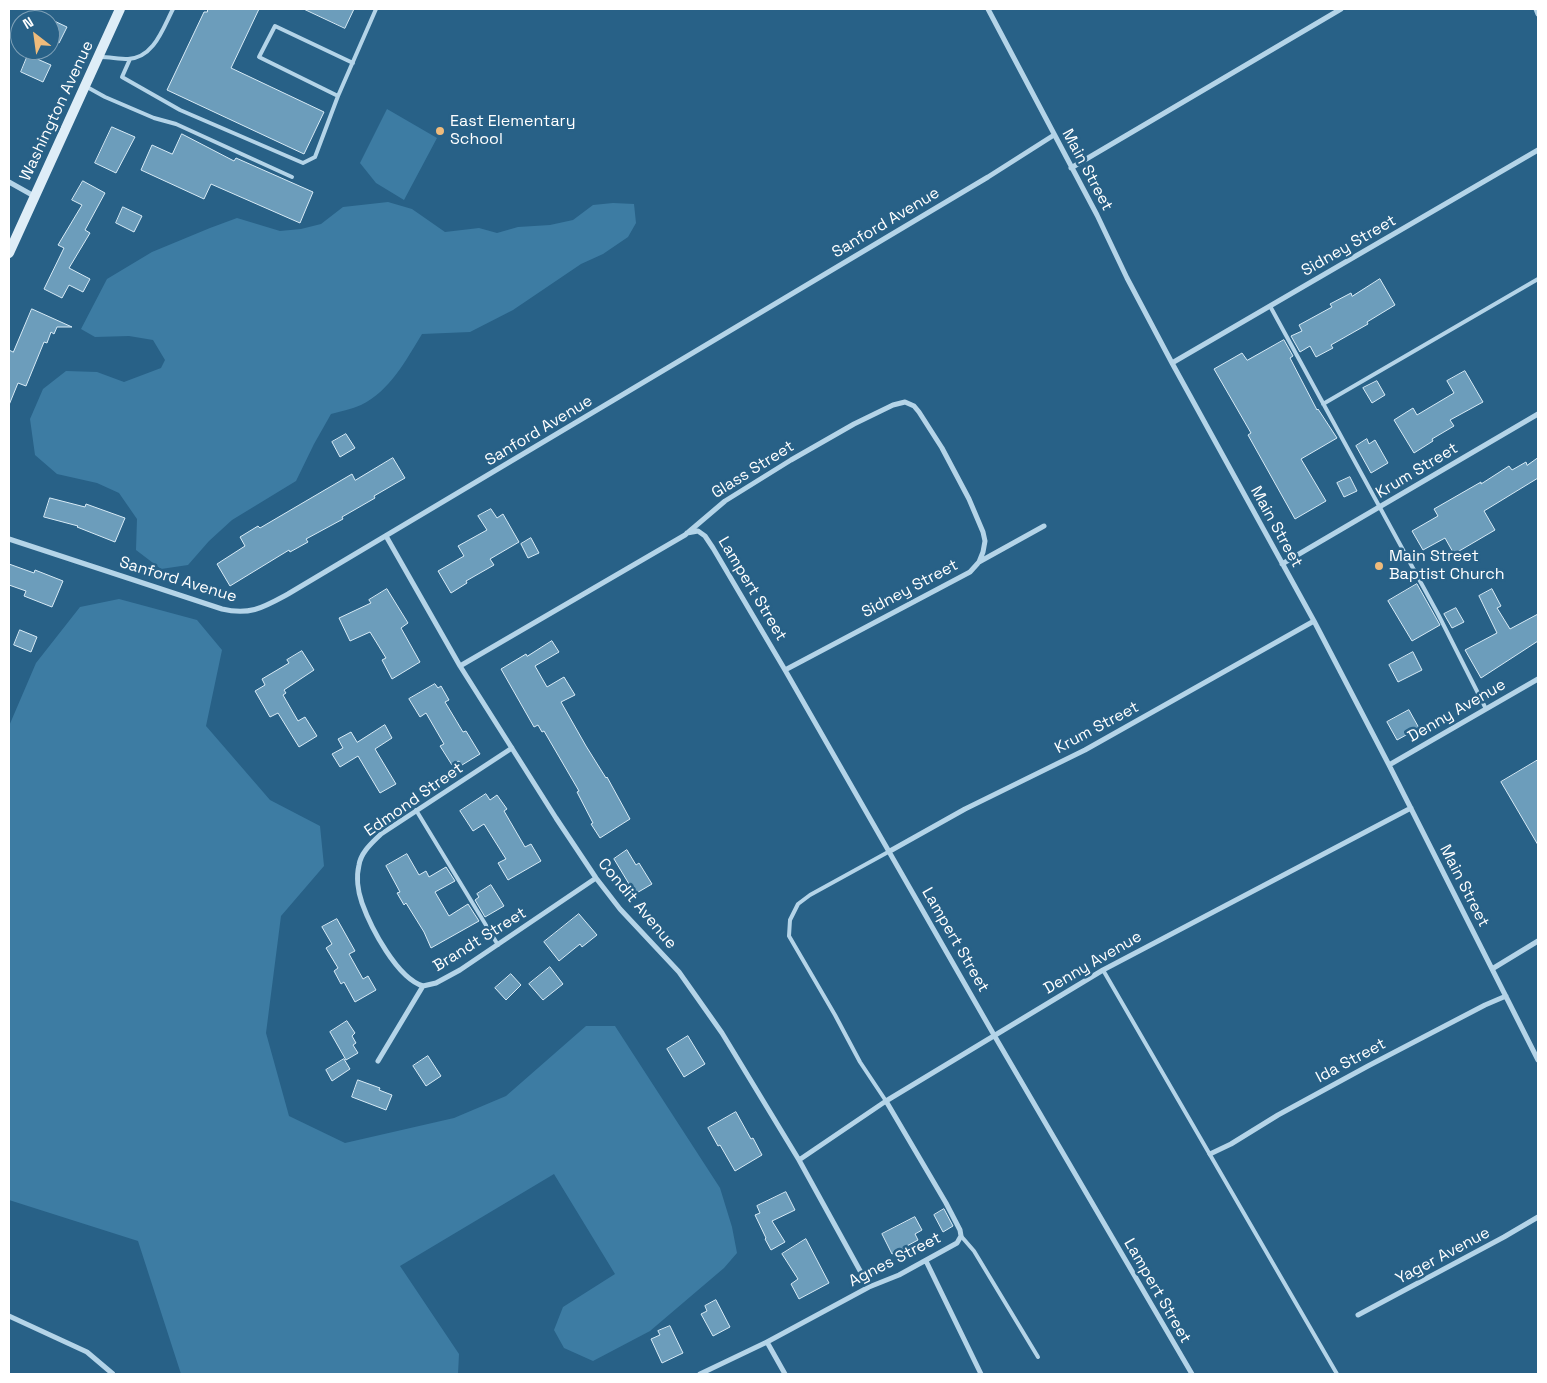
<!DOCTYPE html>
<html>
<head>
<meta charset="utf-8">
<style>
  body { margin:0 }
  #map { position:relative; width:1547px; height:1383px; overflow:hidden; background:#286187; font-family:"Space Grotesk",sans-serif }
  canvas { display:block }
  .frame { position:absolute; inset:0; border:10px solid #fff; pointer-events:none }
  .north { position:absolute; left:10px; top:10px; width:50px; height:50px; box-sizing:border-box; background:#286187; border:1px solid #7ea0b7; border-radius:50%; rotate:330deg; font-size:14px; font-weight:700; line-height:20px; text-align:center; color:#fff }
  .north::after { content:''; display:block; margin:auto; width:18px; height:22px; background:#efbb7b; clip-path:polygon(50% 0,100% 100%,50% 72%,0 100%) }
</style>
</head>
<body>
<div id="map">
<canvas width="1547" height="1383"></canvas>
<div class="frame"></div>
<div class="north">N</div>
</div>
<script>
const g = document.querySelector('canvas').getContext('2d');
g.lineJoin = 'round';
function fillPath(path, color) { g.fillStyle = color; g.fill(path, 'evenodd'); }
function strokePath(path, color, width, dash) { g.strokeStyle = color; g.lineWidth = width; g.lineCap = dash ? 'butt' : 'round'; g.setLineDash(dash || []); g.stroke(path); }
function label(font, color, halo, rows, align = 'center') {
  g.font = font + ' "Space Grotesk",sans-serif'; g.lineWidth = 5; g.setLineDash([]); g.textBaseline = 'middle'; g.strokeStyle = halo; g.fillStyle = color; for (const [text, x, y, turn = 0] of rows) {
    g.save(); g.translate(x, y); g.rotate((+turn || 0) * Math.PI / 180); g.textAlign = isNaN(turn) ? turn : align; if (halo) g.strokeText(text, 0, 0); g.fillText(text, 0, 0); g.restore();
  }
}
fillPath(new Path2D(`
  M387 109 437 138 404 200 376 183 360 163Z
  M388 202 412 209 445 232 479 228 497 233 518 227 550 225 573 220 593 205 613 203 634 204 636 223 628 237 603 254 581 264 513 310 470 332 422 334C406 360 390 391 361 405 352 409 341 411 331 414L314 444 296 481 232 520 209 541 188 565 161 569 136 550 137 519 119 493 97 483 57 474 35 455 30 419 43 389 66 371 97 372 124 382 161 368 165 360 153 340 129 336 95 337 81 329 107 279 152 252 210 228 237 218 280 231 301 229 321 224 343 207Z
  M119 599 197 620 222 650 206 726 270 800 320 826 324 866 281 916 266 1033 289 1116 345 1143 454 1118 506 1096 586 1026H615L720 1188 732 1227 737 1253 724 1268 650 1331 593 1361 564 1348 554 1330 563 1307 615 1274 554 1174 400 1266 459 1354 458 1374H181L138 1241 9 1200V726L36 663 80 607Z`), '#3d7ca3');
const building = new Path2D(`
  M208 9H259L231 68 324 112 304 154 167 90 204 12H207Z
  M304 9H354L345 28Z
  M50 19 67 27 59 43 50 39Z
  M28 55 51 65 43 82 21 72Z
  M112 127 135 137 116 173 95 163Z
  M182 134 234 161 236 158 313 192 300 223 211 184 204 199 141 170 152 145 172 154Z
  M83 181 105 193 85 230 90 233 69 268 90 279 83 292 69 285 62 298 44 289 64 248 58 245 82 205 72 200Z
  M123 207 142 216 134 232 116 223Z
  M1380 279 1395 305 1367 322 1368 324 1331 345 1333 348 1316 357 1310 346 1300 352 1291 336 1302 331 1299 325 1332 307 1330 304 1351 293 1352 296Z
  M32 309 72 327H57L54 334 51 332 47 343 44 342 26 386 18 383 9 405V350L13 352Z
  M1284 340 1293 356 1290 358 1317 410 1318 409 1337 438 1301 459 1326 501 1295 519 1248 435 1251 433 1214 369 1242 353 1247 360Z
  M1465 371 1483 402 1450 420 1454 426 1432 439 1433 441 1414 453 1394 420 1413 408 1417 415 1454 393 1447 381Z
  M1377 381 1385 395 1372 403 1363 388Z
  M346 434 355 448 340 457 332 442Z
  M1367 439 1369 444 1375 440 1388 463 1371 473 1356 446Z
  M393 458 405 478 374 496 375 498 342 517 343 519 306 539 308 542 290 552 289 550 230 586 217 564 245 546 240 537 258 526 260 528 352 474 355 480Z
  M1538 458V478L1484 511 1495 530 1454 554 1445 538 1423 550 1412 531 1438 516 1434 509 1481 482V484L1509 466 1512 470 1526 462 1527 465Z
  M1350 477 1357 491 1344 497 1337 483Z
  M50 498 85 507 86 504 125 518 115 542 77 527 78 526 44 517Z
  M491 509 497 518 503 514 519 542 490 559 494 565 466 581 467 583 451 593 438 571 464 556 458 546 487 530 478 516Z
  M531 538 539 553 528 558 521 544Z
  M9 564 34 573 35 570 63 581 52 607 24 596 26 591 9 585Z
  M1417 584 1440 625 1412 641 1388 601Z
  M387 589 408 623 401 628 420 662 392 679 382 660 386 658 370 632 350 641 339 618 371 603 369 600Z
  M1492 589 1501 606 1497 608 1510 629 1538 614V641L1481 678 1465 650 1497 633 1479 596Z
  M1456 608 1464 622 1452 628 1444 614Z
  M20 630 37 637 31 652 14 645Z
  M552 641 559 652 535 666 547 687 564 677 575 695 561 702 586 746 606 778 607 777 630 819 600 838 591 824 593 823 577 792 579 791 544 731 542 732 538 725 534 727 501 669 526 654 527 656Z
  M302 651 314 670 284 690 286 693 283 695 298 721 305 717 317 736 299 747 278 713 270 717 255 691 265 685 262 679 289 663 287 660Z
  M1413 652 1422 670 1398 682 1389 665Z
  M435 684 438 688 441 686 449 700 445 702 463 732 466 731 480 754 462 765 459 761 452 765 440 746 444 744 426 713 420 717 409 699Z
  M1409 710 1419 728 1397 740 1387 722Z
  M385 725 392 738 375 749 396 784 380 793 358 756 340 767 332 754 343 748 338 739 351 732 357 742Z
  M1538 760V845L1501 782Z
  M486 794 490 800 497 795 507 809 504 811 525 847 531 844 541 861 508 880 498 863 506 859 484 824 473 831 460 811Z
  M627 850 636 865 639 863 652 884 635 894 614 859Z
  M407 854 419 875 426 871 429 877 446 867 455 881 435 892 449 916 468 904 479 921 431 948 424 932 406 903 404 905 397 893 400 892 386 866Z
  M491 885 504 906 485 917 475 900 479 897 477 894Z
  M579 914 597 935 582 947 580 944 559 961 544 942Z
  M337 919 355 951 349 954 363 979 368 976 376 990 355 1002 344 982 341 984 334 971 338 968 326 948 332 944 322 927Z
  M550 967 563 984 543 1000 529 984Z
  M511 974 521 985 506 1000 495 988Z
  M347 1021 355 1033 352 1036 356 1043 353 1045 358 1053 346 1060 330 1032Z
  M688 1036 705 1064 684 1077 667 1049Z
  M428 1056 441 1076 426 1086 413 1066Z
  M344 1059 350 1069 332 1081 326 1070Z
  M358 1080 380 1088 379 1090 392 1095 386 1110 352 1097Z
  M736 1112 751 1139 753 1138 762 1155 735 1171 720 1145 718 1146 708 1128Z
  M786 1192 795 1210 772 1221 785 1242 771 1250 765 1239 766 1238 755 1215 760 1213 757 1206Z
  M944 1209 953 1226 943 1232 934 1215Z
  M915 1217 922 1230 915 1234 918 1240 892 1254 882 1234Z
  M806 1239 829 1283 799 1299 791 1284 798 1279 782 1254Z
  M716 1300 730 1327 713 1336 701 1314 707 1311 705 1306Z
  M670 1326 683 1353 662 1363 651 1339 660 1335 658 1331Z`);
fillPath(building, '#6c9dbb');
strokePath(building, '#d8ebf6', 1);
strokePath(new Path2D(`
  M101 57C109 57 119 59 128 59 154 58 163 28 173 9
  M130 59 122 77 180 110 303 163 315 157 338 96 376 9
  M87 87 105 97 154 118 176 124 292 177
  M338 96 259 57 275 26 353 63
  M1270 306 1438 614 1486 709
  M1323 404 1538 279
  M416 810 498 945
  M1103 970 1337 1374
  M886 1101 860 1062 835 1015 789 936 790 920 798 904 810 895 890 851
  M961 1236 974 1251 1038 1357`), '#b4d4e8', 4);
strokePath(new Path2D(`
  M988 9 1097 215 1127 278 1172 363 1314 621 1389 765 1538 1060
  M1536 9 1538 14
  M1071 168 1341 9
  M9 182 34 196
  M1172 363 1538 150
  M687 533 698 531 705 536 713 548 785 670 994 1035 1192 1374
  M386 536 460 666 556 818 596 878 620 909 679 972 722 1033 799 1160 869 1287
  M9 539 222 609C250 616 264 607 288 594L988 177 1054 135
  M1282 564 1538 414
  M460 666 685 535 725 501 791 460 854 424 893 405 905 402 914 406 919 412 942 448 969 499 983 532 985 541 983 552 979 562
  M785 670 970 572 979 562 1044 526
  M1389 765 1538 679
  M890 851 965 809 1085 750 1314 621
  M1492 969 1538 941
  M423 986C397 978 371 928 362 903 358 892 356 877 359 865 361 852 372 843 381 834L512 748
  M378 1061 423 986 436 983 460 970 596 878
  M1210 1154 1231 1144 1278 1115 1368 1066 1485 1005 1506 996
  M799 1160 886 1101 1103 970 1411 808
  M926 1261 981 1374
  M1358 1315 1504 1237 1538 1217
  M9 1316 87 1352 113 1374
  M767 1342 785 1374
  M700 1374 767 1342 869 1287 899 1275 957 1243 961 1236 960 1230 946 1203 886 1101`), '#b4d4e8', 5);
strokePath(new Path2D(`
  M9 253 120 9`), '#deedf7', 10);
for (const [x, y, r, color] of [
  [440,131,5,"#efbb7b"],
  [1379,566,5,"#efbb7b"]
]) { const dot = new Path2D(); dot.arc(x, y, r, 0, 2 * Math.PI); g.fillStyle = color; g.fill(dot); strokePath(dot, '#286187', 2); }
label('16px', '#fff', '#286187', [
  ["Washington Avenue",57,111,-65],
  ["Main Street",1087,170,62],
  ["Sanford Avenue",886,223,-31],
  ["Sidney Street",1349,246,-30],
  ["Sanford Avenue",539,431,-31],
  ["Glass Street",753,470,-32],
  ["Krum Street",1417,471,-31],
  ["Main Street",1276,527,61],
  ["Sanford Avenue",178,580,17],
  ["Lampert Street",752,589,59],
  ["Sidney Street",910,589,-28],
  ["Denny Avenue",1457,711,-30],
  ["Krum Street",1097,728,-28],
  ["Edmond Street",414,800,-35],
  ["Main Street",1464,886,63],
  ["Condit Avenue",637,904,50],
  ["Brandt Street",480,940,-32],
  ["Lampert Street",955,940,60],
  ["Denny Avenue",1093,963,-30],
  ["Ida Street",1351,1061,-28],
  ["Yager Avenue",1443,1256,-28],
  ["Agnes Street",895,1260,-27],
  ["Lampert Street",1157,1291,60]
]);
label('16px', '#fff', '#286187', [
  ["East Elementary",450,122],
  ["School",450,140],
  ["Main Street",1389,557],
  ["Baptist Church",1389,575]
], 'left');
</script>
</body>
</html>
